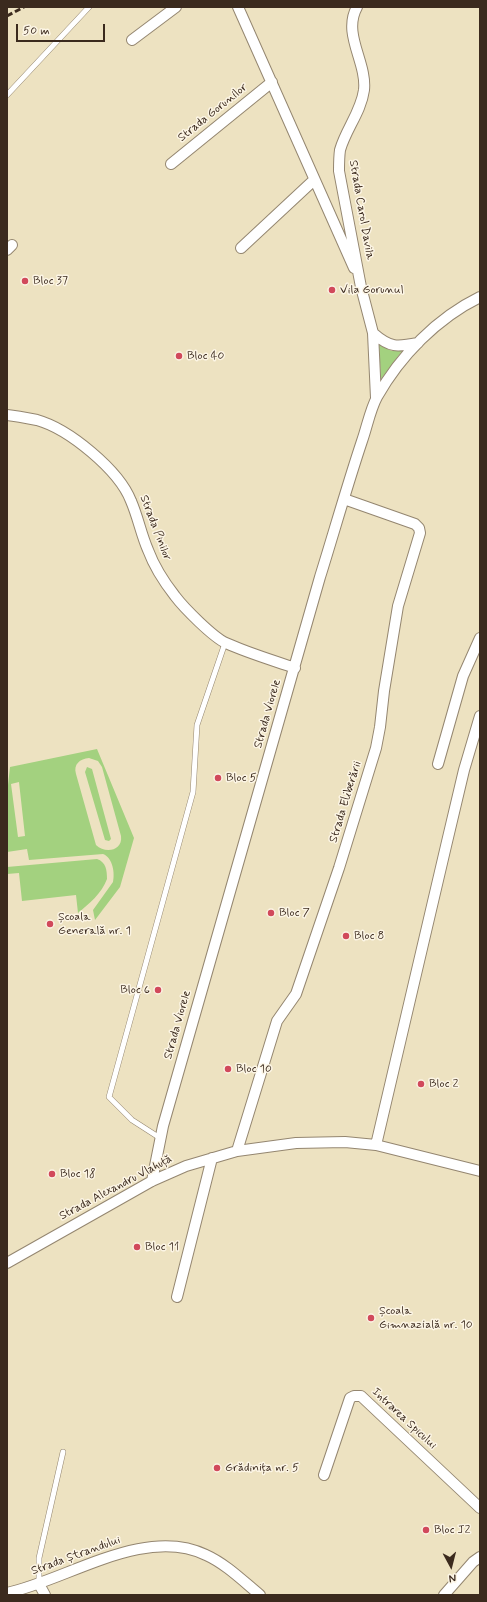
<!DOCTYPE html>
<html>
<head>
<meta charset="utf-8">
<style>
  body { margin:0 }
  #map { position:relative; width:487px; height:1602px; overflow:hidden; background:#ede2c1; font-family:Mynerve,sans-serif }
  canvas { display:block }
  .frame { position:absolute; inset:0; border:8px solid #3b2a1e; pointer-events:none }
  .north { position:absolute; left:431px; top:1546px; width:40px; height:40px; -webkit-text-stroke:3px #fcf5e5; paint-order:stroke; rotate:173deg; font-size:11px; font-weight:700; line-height:16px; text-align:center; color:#3b2a1e }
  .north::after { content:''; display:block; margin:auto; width:14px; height:18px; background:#3b2a1e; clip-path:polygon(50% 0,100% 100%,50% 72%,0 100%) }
  .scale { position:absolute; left:16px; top:24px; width:89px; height:18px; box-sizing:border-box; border:2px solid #3b2a1e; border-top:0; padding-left:5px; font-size:12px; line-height:14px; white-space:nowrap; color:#3b2a1e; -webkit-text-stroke:3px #fcf5e5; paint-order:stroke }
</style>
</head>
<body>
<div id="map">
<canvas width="487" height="1602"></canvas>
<div class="frame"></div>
<div class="north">N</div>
<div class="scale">50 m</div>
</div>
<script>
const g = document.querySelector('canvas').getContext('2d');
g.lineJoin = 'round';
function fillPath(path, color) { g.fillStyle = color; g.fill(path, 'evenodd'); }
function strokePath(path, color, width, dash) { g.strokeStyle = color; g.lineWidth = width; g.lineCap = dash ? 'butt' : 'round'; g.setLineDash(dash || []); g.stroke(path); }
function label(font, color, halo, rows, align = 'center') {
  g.font = font + ' Mynerve,sans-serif'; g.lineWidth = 3; g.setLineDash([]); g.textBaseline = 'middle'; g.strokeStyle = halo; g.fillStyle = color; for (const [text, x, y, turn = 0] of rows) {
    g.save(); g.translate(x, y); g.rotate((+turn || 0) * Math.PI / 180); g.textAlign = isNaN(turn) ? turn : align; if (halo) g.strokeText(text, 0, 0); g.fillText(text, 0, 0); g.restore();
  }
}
fillPath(new Path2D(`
  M379 345 392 351H402L381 379Z
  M97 749 134 838 120 887 95 920 93 910 113 882C115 873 113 858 103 854L29 860 27 849 7 852V794L10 767ZM89 758 98 761 102 767 121 836C123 851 105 854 96 845L76 774C73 764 80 759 89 758ZM19 782 25 836 18 837 11 784Z
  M87 767 92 769 111 839 109 841 105 840 85 772Z
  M97 859C106 862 107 870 107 879 102 893 89 904 78 913L76 895 22 901 19 873 7 874V867Z`), '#a3d17f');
const service = new Path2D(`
  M7 95 89 7
  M160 1138 132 1120 109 1097 193 792 197 725 225 643
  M39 1584V1558L63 1452`);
const minor = new Path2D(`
  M238 7 354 268
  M357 7C342 34 367 62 364 90 361 112 346 129 340 150 339 157 339 164 339 171L361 287 373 333 376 398
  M132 40 176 7
  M171 164 272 82
  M241 248 314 180
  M7 250 12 245
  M373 333C390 348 397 347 418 343
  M7 415C17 416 27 418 37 420 69 429 119 470 131 501 138 517 141 534 148 550 154 566 164 582 175 596 184 608 213 637 226 643 248 653 272 660 295 668
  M438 764 463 676 480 638
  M376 1145 446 846 464 770 480 716
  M237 1151 277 1021 296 994 339 868 376 748 380 727 384 691 398 606 420 533 419 528 415 524 344 499
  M152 1181 163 1126 320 577C334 532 347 486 362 441 367 427 370 410 377 397 400 356 437 318 480 297
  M7 1263 152 1181 186 1166 237 1151 296 1143 345 1142 376 1145 480 1171
  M177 1297 212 1158
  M324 1475 350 1398 354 1396H361L480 1508
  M39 1584 45 1595
  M7 1593C67 1580 145 1525 206 1555 226 1564 243 1581 260 1595
  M444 1595 473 1562 480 1557`);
strokePath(service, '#948670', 6);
strokePath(minor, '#948670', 12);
strokePath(service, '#fff', 5);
strokePath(minor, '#fff', 10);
strokePath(new Path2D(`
  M7 16 24 7`), '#3b2a1e', 3, [6, 3]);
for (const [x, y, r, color] of [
  [25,281,4,"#d1495b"],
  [332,290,4,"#d1495b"],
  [179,356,4,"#d1495b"],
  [218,778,4,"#d1495b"],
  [271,913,4,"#d1495b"],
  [50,924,4,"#d1495b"],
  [346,936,4,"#d1495b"],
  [158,990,4,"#d1495b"],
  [228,1069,4,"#d1495b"],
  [421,1084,4,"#d1495b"],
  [52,1174,4,"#d1495b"],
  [137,1247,4,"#d1495b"],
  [371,1318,4,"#d1495b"],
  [217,1468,4,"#d1495b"],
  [426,1530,4,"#d1495b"]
]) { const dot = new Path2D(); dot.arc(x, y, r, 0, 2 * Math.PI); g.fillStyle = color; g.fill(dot); strokePath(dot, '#fcf5e5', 1.5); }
label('12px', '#3b2a1e', '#fcf5e5', [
  ["Strada Gorunilor",213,113,-39],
  ["Strada Carol Davila",361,210,80],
  ["Strada Pinilor",155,528,69],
  ["Strada Viorele",268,714,-74],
  ["Strada Eliberării",346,802,-73],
  ["Strada Viorele",178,1025,-74],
  ["Strada Alexandru Vlahuță",116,1188,-28],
  ["Intrarea Spicului",404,1419,43],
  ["Strada Ștrandului",76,1556,-20]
]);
label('12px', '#3b2a1e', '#fcf5e5', [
  ["Bloc 37",33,281],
  ["Vila Gorunul",340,290],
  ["Bloc 40",187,356],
  ["Bloc 5",226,778],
  ["Bloc 7",279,913],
  ["Școala",58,917],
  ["Generală nr. 1",58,931],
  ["Bloc 8",354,936],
  ["Bloc 6",150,990,"right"],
  ["Bloc 10",236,1069],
  ["Bloc 2",429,1084],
  ["Bloc 18",60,1174],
  ["Bloc 11",145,1247],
  ["Școala",379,1311],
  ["Gimnazială nr. 10",379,1325],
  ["Grădinița nr. 5",225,1468],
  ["Bloc J2",434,1530]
], 'left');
</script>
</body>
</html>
